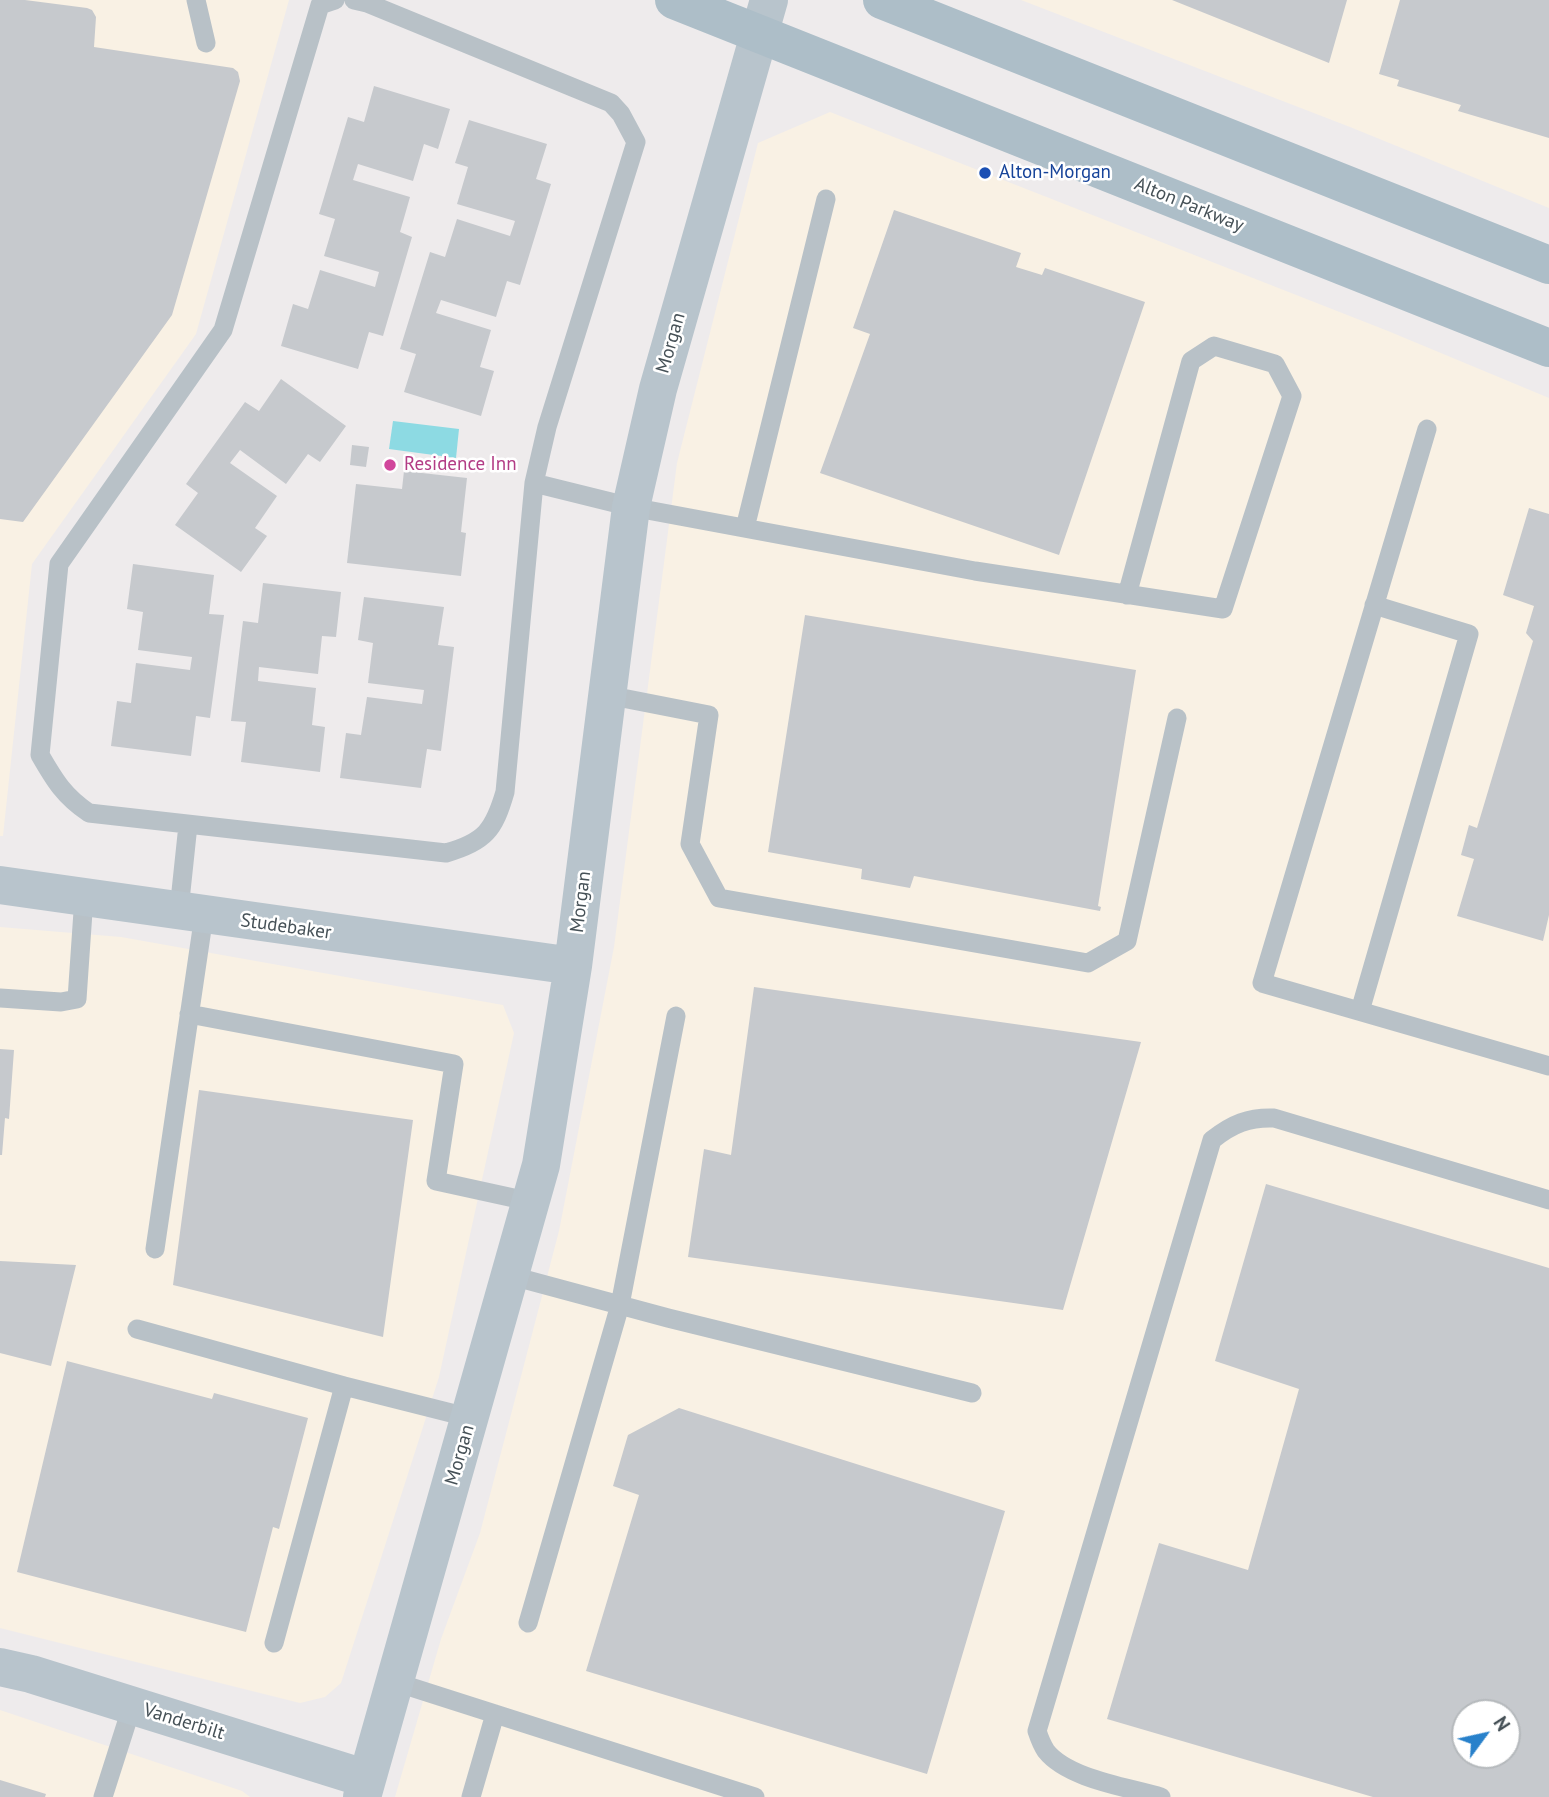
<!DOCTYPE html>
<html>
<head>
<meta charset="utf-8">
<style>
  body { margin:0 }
  #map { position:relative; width:1549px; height:1797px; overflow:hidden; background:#eeebec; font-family:"PT Sans",sans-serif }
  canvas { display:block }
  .north { position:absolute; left:1451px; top:1699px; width:70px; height:70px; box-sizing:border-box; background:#fff; border:2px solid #b5b9bc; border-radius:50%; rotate:57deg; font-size:19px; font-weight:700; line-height:28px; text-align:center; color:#465157 }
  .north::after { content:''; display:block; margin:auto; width:24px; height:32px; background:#2881cb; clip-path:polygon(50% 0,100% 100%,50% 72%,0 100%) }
</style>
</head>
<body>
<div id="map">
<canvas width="1549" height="1797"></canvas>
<div class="north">N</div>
</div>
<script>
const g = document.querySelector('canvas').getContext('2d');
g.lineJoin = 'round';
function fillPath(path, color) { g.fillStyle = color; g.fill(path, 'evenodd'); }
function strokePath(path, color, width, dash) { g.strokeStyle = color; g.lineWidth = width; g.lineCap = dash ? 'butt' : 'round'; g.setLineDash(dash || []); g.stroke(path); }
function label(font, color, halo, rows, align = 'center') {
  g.font = font + ' "PT Sans",sans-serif'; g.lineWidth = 5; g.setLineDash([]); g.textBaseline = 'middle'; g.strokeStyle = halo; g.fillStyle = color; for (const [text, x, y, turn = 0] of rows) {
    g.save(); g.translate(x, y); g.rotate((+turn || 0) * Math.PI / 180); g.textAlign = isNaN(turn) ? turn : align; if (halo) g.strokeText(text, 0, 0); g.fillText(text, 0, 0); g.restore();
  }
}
fillPath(new Path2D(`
  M0 0H289L196 334 32 564 3 836H0Z
  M1021 0H1549V208L1350 127Z
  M830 112 1388 331 1549 398V1797H395L441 1639 480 1533 559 1231 614 947 677 463 758 143ZM1465 1713H1507V1755H1465Z
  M0 927 121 937 503 1005 514 1033 439 1377 341 1683 325 1697 300 1703 0 1628Z
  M0 1710 242 1791 250 1797H0Z`), '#f9f1e4');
fillPath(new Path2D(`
  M393 421 459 429 456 458 389 449Z`), '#8ddae3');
fillPath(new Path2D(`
  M0 0H25L87 8 92 10 96 17 94 47 233 68 238 72 240 81 172 315 23 522 0 519Z
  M1172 0H1347L1329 63Z
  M1400 0H1549V138L1458 111 1461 105 1397 86 1399 80 1379 74Z
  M374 86 450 109 438 149 424 144 413 181 358 164 353 180 410 197 400 232 412 237 383 336 369 332 358 369 281 346 293 304 308 309 320 270 375 287 379 272 324 256 335 219 319 214 348 117 364 122Z
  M469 120 547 144 536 179 551 184 520 285 507 281 496 317 441 300 436 313 491 330 480 367 494 371 481 416 404 392 416 354 400 349 430 252 445 257 457 219 510 236 515 221 457 204 468 167 455 163Z
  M894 210 1021 253 1016 267 1042 275 1045 268 1145 302 1059 555 820 473 870 334 853 328Z
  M281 379 346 426 320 462 308 454 286 484 240 450 230 463 277 496 255 528 267 536 241 572 175 525 198 493 186 484 245 402 259 411Z
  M352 445 369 447 366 467 350 465Z
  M404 471 467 478 461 532 466 533 461 576 347 563 356 484 402 489Z
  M1529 508 1549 514V915L1543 941 1457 916 1474 859 1461 855 1469 825 1477 828 1533 641 1526 633 1534 606 1503 595Z
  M133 564 214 575 209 614 224 615 210 718 196 716 191 756 111 746 117 701 131 703 136 663 190 670 192 657 138 650 143 612 127 609Z
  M263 583 341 592 336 637 322 636 318 674 259 667 258 681 316 688 312 725 325 727 320 772 241 762 246 722 231 721 243 621 258 623Z
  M364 597 444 607 438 645 454 647 441 751 427 749 421 788 340 778 346 733 361 735 367 697 422 704 424 690 368 683 373 643 358 640Z
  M805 615 1136 670 1098 906 1101 907 1100 911 914 876 910 888 861 879 862 869 768 852Z
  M754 987 1141 1042 1063 1310 688 1257 704 1149 731 1155Z
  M0 1049 14 1050 9 1119 5 1118 2 1155H0Z
  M199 1090 413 1120 383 1337 173 1285Z
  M1266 1184 1549 1268V1797H1373L1107 1719 1159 1543 1248 1570 1299 1389 1215 1361ZM1465 1713H1507V1755H1465Z
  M0 1261 76 1265 51 1366 0 1353Z
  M67 1361 212 1399 214 1393 308 1418 279 1529 273 1527 246 1632 17 1572Z
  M679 1408 1005 1511 927 1774 586 1671 639 1495 613 1486 628 1435Z
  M0 1780 46 1794 45 1797H0Z`), '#c6c9cd');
strokePath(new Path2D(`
  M196 0 206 43
  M335 0 320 5 223 330 59 564 40 755C55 781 64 796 89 813L446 853C485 842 494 830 505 792L534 483 547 427 636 142 621 114 611 103 367 3 354 0
  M1427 429 1262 983 1549 1066
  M534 483 631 507 975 571 1223 609 1292 396 1275 364 1214 346 1191 361 1127 595
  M745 528 826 199
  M607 695 709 715 690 844 719 898 1088 963 1127 941 1177 718
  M179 910 188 825
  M0 998 61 1002 77 999 84 897
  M1360 1011 1469 634 1374 605
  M189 1014 454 1064 436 1181 532 1202
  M155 1249 204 915
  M512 1276 668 1318 972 1393
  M137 1329 344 1386
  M528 1623 620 1305 676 1016
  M274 1643 344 1386 471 1418
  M395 1682 755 1797
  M103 1797 132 1706
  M471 1797 495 1714
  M1161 1797C1128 1787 1068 1779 1046 1751 1042 1745 1039 1737 1037 1731L1212 1140C1232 1124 1249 1117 1274 1118L1549 1200`), '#b8c1c7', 19);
strokePath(new Path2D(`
  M0 885 573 966
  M0 1667 31 1674 367 1779
  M362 1797 541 1165 573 966 631 507 658 389 769 0`), '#b8c4cc', 38);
strokePath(new Path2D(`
  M674 0 1549 348
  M882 0 1549 265`), '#adbec8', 38);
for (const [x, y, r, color] of [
  [985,173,7,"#1a4fb4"],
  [390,465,7,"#d1479c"]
]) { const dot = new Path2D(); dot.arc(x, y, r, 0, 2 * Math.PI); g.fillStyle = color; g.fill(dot); strokePath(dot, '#fff', 2.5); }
label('19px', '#164399', '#fff', [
  ["Alton-Morgan",999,173]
], 'left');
label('19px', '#465157', '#fff', [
  ["Alton Parkway",1189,205,22],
  ["Morgan",671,343,-74],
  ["Morgan",581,902,-83],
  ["Studebaker",286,927,8],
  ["Morgan",460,1455,-74],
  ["Vanderbilt",184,1722,17]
]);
label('19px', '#b23c85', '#fff', [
  ["Residence Inn",404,465]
], 'left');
</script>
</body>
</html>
